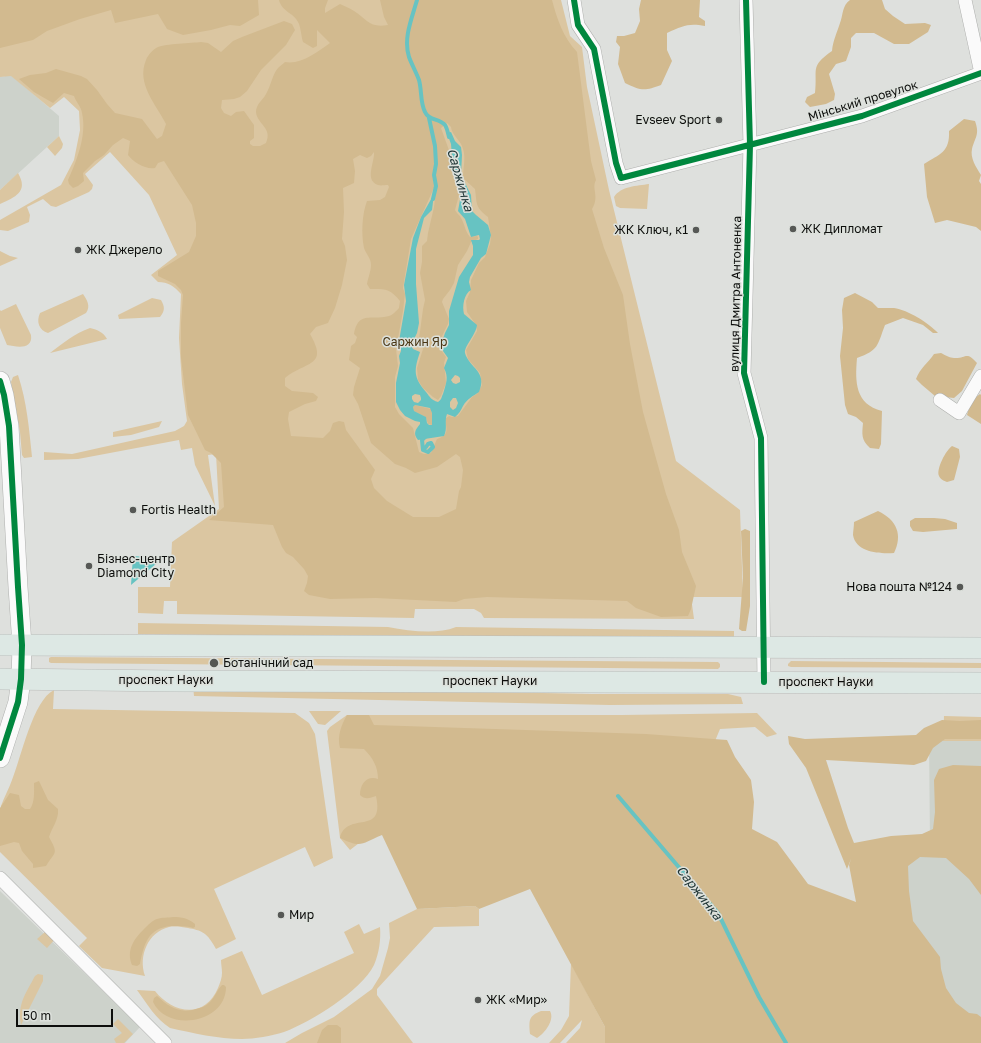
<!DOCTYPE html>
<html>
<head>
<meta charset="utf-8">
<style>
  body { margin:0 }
  #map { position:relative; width:981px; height:1043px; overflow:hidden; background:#dee0dd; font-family:"Golos Text",sans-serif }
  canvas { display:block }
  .scale { position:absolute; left:16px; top:1009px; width:97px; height:18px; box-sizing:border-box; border:2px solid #0d0e0c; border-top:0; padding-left:5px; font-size:12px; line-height:14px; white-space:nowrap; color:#0d0e0c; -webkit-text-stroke:3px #dde1dc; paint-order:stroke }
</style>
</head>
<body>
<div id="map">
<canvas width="981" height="1043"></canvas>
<div class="scale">50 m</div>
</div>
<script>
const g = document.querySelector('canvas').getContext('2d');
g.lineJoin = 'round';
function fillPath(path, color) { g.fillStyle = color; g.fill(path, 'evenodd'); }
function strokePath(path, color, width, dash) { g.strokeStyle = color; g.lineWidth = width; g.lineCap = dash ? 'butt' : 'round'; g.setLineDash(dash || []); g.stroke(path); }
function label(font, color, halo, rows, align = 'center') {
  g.font = font + ' "Golos Text",sans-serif'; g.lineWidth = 3; g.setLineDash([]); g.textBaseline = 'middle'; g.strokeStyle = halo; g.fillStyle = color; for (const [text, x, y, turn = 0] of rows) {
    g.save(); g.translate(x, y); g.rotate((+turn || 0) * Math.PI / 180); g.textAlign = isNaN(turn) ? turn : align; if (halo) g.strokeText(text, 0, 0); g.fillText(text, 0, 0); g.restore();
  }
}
fillPath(new Path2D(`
  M11 75 59 116V136L0 190V77Z
  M929 739H981V1043H922L875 844H930Z
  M0 891 140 1027 125 1043H0Z`), '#cdd2cb');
fillPath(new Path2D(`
  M0 0H561L570 36 582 47 587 87 609 190 676 461 740 510 743 597H691L694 619 484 618 481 613 474 609H415L414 618 177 614V601H164L163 614 138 613V587H170L172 542 219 509 216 454 208 455 215 506 195 465 192 448 181 450 179 440 78 459 44 460V452L72 454 175 431 184 426 187 421 182 384 179 338 181 294C174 286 168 282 158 282L151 275 177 255 149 195 110 152 85 174 93 185 92 189 89 192 56 207 51 206 43 199 27 207 30 215 29 222 8 231 0 230V220L61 185 74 160 80 130 79 111 64 97 50 108 11 76 0 77Z
  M59 136 63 144 62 148 55 156 47 147Z
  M18 173C29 192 15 197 0 204V190Z
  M649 184 647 209 620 208 616 206 614 197C621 186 637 186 649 184Z
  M0 251 10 256 18 258 0 266Z
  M83 294C87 300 91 306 86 313L48 333C39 330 36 322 40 313Z
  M152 298 161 300C165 307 165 311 160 317L119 319 118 315Z
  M16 304 31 335C33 350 17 347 7 345L0 328V310L1 311Z
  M90 328C98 330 103 332 107 339L50 353C62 344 75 333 90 328Z
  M18 375C27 402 29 429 32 457L24 458 22 455 20 432 11 382 13 377Z
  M162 421 159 427 131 435 113 437V432Z
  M138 623 388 627C410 631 436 635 456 627L734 631V638H460L138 634Z
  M51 657 718 662 720 664V667L718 669 51 663 49 662V658Z
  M791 661 981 663V668L791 667 788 666V664Z
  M193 686 592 694H728L741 697 743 704 610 705 194 696Z
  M54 690 53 709 295 713 309 723 315 734 333 858 314 867 305 847 214 889 236 939 216 949C213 944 210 938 205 934 200 930 193 929 188 928 182 927 175 926 169 927 148 932 138 956 145 976L102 968 79 946 87 938 0 852C0 843 0 812 1 806 4 797 9 789 12 780 21 758 33 700 54 690Z
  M309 711H341L325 725 318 724Z
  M757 713 777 734 767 737 755 727 720 729 715 741 388 821 350 850 340 838 327 731 330 727 347 715H622Z
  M944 716 981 717V741H943Z
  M475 906 479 909V926L434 927 377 989V995L413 1043H285L302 1033 334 1017 372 989 380 976 388 948 390 938 389 923 417 909Z
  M359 924 364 934 380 927C381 940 379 953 374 965 361 991 311 1022 284 1032 271 1036 255 1039 242 1039 218 1039 193 1033 170 1028 156 1019 147 1004 137 990L155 991C173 1014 205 1019 218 988 220 983 222 978 222 973 222 969 221 964 221 960L242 951 262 995 354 953 344 932Z
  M45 932 56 938 47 948 37 939Z
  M571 963 605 1027V1043H566L580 1028 582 1020 560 1043H549L561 1030 569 1016Z
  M38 974 43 975V981L21 1025C17 1004 26 993 35 976Z
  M541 1011H550C555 1020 545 1033 537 1038L530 1034C529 1021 528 1016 541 1011Z
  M118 1019 133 1034 124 1043H116L114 1039 122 1033 113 1024Z`), '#dbc6a1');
fillPath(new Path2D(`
  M0 0H258L259 15 240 26 230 25 211 30 183 35 167 29 158 14 115 23 111 10 80 19 47 31 33 40 0 48Z
  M279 0H328L325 8V13L340 4C344 6 350 8 354 11 368 20 369 28 388 25L384 17 380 0H552C557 19 563 37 577 52L591 161 596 180C591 189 600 196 592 209L604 248 623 295 630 344 643 412 666 494 679 530 682 552 696 586 691 609 688 616 661 617 636 608 627 601 487 597 464 599 456 602 376 598 330 599 309 595 304 591 307 583 308 576 304 569 293 557 286 553 282 547 273 525 209 520 224 507 221 463 211 453 205 450 188 415 181 358V323L183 295 181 290 175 284 158 276V271L189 252 196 236V223L192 205 164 161 158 163 155 168C146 170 133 162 128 155L130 141 123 138 113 145 104 155 95 161 83 173 84 181 78 186 73 188 69 184 68 180C77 160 87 135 82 113 81 106 76 102 74 96L64 93 53 103 34 92 19 79 30 75 46 73 56 69 81 76 87 79 97 90 107 104 115 113 142 119 157 139 162 136 166 124C156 104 136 84 146 60 148 55 153 49 158 47 165 44 192 43 201 42L208 43 221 52 233 41 242 37 284 21 292 24 295 30 286 45 261 70 247 91 240 97 234 99 222 100 221 108 224 113 231 116 236 112 244 111 254 125V138L250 141V144L253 146H260L266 143C273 128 257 124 256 112 256 104 263 100 266 94 271 86 272 75 278 68 280 66 283 64 285 62 301 65 317 52 330 43L317 30V46L313 48 303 42C301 36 301 27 298 22 294 13 282 12 279 0ZM447 123 451 127C452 136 461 140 463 149 466 157 463 169 463 178L475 189C477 204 475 207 488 217L491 237 490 244 485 257 479 263 471 280 470 292 466 301 467 312 476 325 477 331 466 350 468 359 480 373 482 385 478 393 472 397 458 416 452 417 449 416 445 419C447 430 449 435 437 439L431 453 424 454 419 452 413 428 399 414 395 407V377L398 366 396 349 403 311 405 294 403 288 411 239 437 181 434 207 428 233 427 241 422 246V262L420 273 425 300 423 309 419 339 423 349 417 368 418 380 423 388 433 397 438 400 441 396 446 383 444 363 446 357 441 350V338L448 324 449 319 442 302 443 299 450 290 454 283 458 265 467 251 471 242 478 239V237L477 236 470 237C465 231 465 225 461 218 460 215 457 214 455 210L459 195 451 168 450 153 441 128ZM374 152C375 162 364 180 378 185 381 186 384 185 388 185L389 187 385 197 380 200 367 201C362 214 361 234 364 248 366 254 371 258 371 265 371 271 368 278 367 284L370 289C384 289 390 288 400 301L399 308C396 311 393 315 389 316 373 321 358 310 354 334L357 337 355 343 351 346 349 360 360 368 354 387 353 395 358 404 371 443 395 464 406 468 415 473 437 467 456 454 460 457 463 470 461 487 459 491 456 509 439 517H413L387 501 374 488 371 479 375 470 346 430 344 422 339 421 333 423 330 431 323 438 291 436 288 419 289 412 305 404 316 401 318 397 313 393 292 391 285 386V378C306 361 329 367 310 334L316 327 328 323 335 308 342 285 347 260 345 246 342 239 344 212 343 188 354 183 355 171 353 159 360 155 367 158 371 156Z
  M641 0H700L699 17 705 21V26C688 23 683 26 667 33V50L672 61 661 85C645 91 641 91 625 83L618 64 620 47 616 42 617 36H624L635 33 640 21 639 9Z
  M850 0H882L885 9 893 16 905 24 925 23 931 25 928 32 909 44H894L874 33H856L851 38V47L846 61 836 64 829 74 835 94 834 100 826 104 810 107 805 102 807 97 815 93C818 69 809 67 832 51 833 40 837 33 840 23 843 16 842 5 850 0Z
  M964 119 975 121C980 135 975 137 972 149 970 158 976 167 981 175L979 181 981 184V231L976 227 947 220 935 223 927 197 924 164C940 154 950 152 949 131Z
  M855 293 872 302 878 308C883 308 889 308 894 308 908 310 929 323 938 333H933L923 325 903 318 885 325C877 346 879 350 857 358 855 382 855 404 882 411L881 444 879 449 870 448C861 440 862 434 863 423L856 417 848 414 845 405 840 356 843 328 842 310 844 298Z
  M941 353C945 355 950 358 954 358 966 359 966 350 977 363L962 391 954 398 935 396 922 385 916 379C920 368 928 363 934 354Z
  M980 394 981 395V424L967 415 971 401Z
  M415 405 431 409 432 413V425L428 424 426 418 424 416 414 411 413 407Z
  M952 446 959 449 960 457 954 480 947 482C944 481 940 479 939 476 936 469 946 450 952 446Z
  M878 511C897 520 903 535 894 553 881 554 856 553 853 535 853 531 854 527 854 522Z
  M915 518H934L945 519 957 523V529L923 532 913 531 910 526V521Z
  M745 529 750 531V606L746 631H742L739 629 743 578 741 531Z
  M347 715H369L374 725 646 734 727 740 735 757 751 780 754 802 752 829 777 842 808 884 856 902 849 865 851 859 847 869 806 768 789 744 788 736 805 739 916 735 924 728 942 720 960 721 981 720V739H945L933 748 926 761 914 765 826 760 848 828 854 843 891 836 922 834 933 829 935 812 934 780 939 769 953 765 981 766V895L969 879 946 858 920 857 908 866 909 891 913 921 940 957 941 969 946 988 956 1003 969 1013 977 1014 981 1017V1043H605V1027L530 889 479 909 475 906 417 909 382 835C362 843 362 849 340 838 347 810 385 837 376 796 370 798 365 800 360 795 360 784 367 775 378 779 378 767 373 758 364 749L340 748C337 736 341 726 347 715Z
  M39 781 48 800 58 809C59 820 52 827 49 837 59 855 55 851 46 866L33 868V864L22 851 19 843 14 842 0 846V808L10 793 19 795 21 806 25 809H30C35 802 34 792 34 783Z
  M173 917C182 917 188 918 195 924V927L193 928C187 926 178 926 171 926 148 928 144 944 140 964L137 966 132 965C126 950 134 939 144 929 148 925 153 920 157 919 162 917 168 918 173 917Z
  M222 985H224L226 987C226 1023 168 1033 153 1002L154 998 157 996C169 1007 180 1014 196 1009 201 1008 206 1006 210 1002 215 997 217 990 222 985Z
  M328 1025H337L341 1028V1043H317L322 1030Z`), '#d2ba8f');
fillPath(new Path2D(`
  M451 132 455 141 461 147 462 155 461 175 471 195 472 211 476 215 488 225 491 235 486 254 481 258 470 277 469 282 471 290C464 294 462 306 464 314L477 325C476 335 464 346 465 353 469 368 488 371 479 392 473 396 467 399 463 406 461 410 459 414 455 417L447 414C444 421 448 428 444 436L418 440C413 434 415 430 420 424V422L415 421 405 416 400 410 396 402V383L400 363 399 356 401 351 399 341 406 301 404 285 413 238 421 217 434 194 432 210 424 218 416 249V284L419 323 417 333 411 345 413 349 420 352C414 370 413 377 426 392 430 397 431 400 438 402 442 399 441 398 443 394 446 383 449 378 444 368L448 358 443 351 442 342 445 333 449 325V311L459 277 473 255V246L471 240H479L480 239 479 235 471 237 465 219 458 211 461 194 457 184 453 169 451 144 447 133ZM455 375 458 376 460 378V382L456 384 453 383 451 380ZM415 394 420 395 421 398V400L418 403 414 402 412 399V396ZM453 398H456L458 403 456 408 453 410 450 407V402ZM415 405 430 408 432 413V425H429L427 423 426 417 414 411 413 407Z
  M133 556 163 558 131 585Z`), '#67c3c2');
strokePath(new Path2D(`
  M417 0C412 18 403 38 409 57 412 65 416 72 419 80 422 91 420 102 425 112 429 121 439 118 445 125 447 128 448 133 449 137
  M429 118 435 146 436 164 434 175 436 186 433 199
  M425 437 422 440 423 450 428 452 433 447 431 443 428 444 426 447
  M618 796 718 913 759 997 786 1043`), '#67c3c2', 4);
const street = new Path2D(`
  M574 0 578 25 594 49 616 163 621 178 862 116 981 73
  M746 0 750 145 744 373 761 438 764 682
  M965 0 981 73
  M940 400 959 413 981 376
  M0 878 165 1043`);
const secondary = new Path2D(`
  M0 381 4 395 9 426 18 587 22 645 21 679 18 702 0 758`);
const primary = new Path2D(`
  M0 645 981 648
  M0 679 175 681 981 683`);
strokePath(street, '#aeafad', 14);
strokePath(secondary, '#aeafad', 20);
strokePath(primary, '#babbb9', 22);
strokePath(street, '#fafafa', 13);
strokePath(secondary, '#fafafa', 19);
strokePath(primary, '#dde8e4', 21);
strokePath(new Path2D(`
  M574 0 578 25 594 49 616 163 621 178 862 116 981 73
  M746 0 750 145 744 373 761 438 764 682
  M0 381 4 395 9 426 18 587 22 645 21 679 18 702 0 758`), '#00873e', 6);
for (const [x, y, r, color] of [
  [719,120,4,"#565855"],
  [793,229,4,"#565855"],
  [696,230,4,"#565855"],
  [78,250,4,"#565855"],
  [133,510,4,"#565855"],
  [89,566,4,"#565855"],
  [960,587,4,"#565855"],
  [214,663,5,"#565855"],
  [281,915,4,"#565855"],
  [478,1000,4,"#565855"]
]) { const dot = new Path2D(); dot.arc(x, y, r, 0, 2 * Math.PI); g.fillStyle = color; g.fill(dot); strokePath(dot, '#dde1dc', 1.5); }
label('12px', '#0d0e0c', '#dde1dc', [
  ["Мінський провулок",863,101,-17],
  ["вулиця Дмитра Антоненка",736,294,-89],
  ["проспект Науки",166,680],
  ["проспект Науки",490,681],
  ["проспект Науки",826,682]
]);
label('12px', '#0d0e0c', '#dde1dc', [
  ["Evseev Sport",711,120,"right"],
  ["ЖК Дипломат",801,229],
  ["ЖК Ключ, к1",688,230,"right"],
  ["ЖК Джерело",86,250],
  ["Fortis Health",141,510],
  ["Бізнес-центр",97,559],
  ["Diamond City",97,573],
  ["Нова пошта №124",952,587,"right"],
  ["Ботанічний сад",223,663],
  ["Мир",289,915],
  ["ЖК «Мир»",486,1000]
], 'left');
label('12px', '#493614', '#dde1dc', [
  ["Саржин Яр",415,342]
]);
label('italic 13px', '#1d3333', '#dde1dc', [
  ["Саржинка",460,180,74],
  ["Саржинка",699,893,52]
]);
</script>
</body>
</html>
